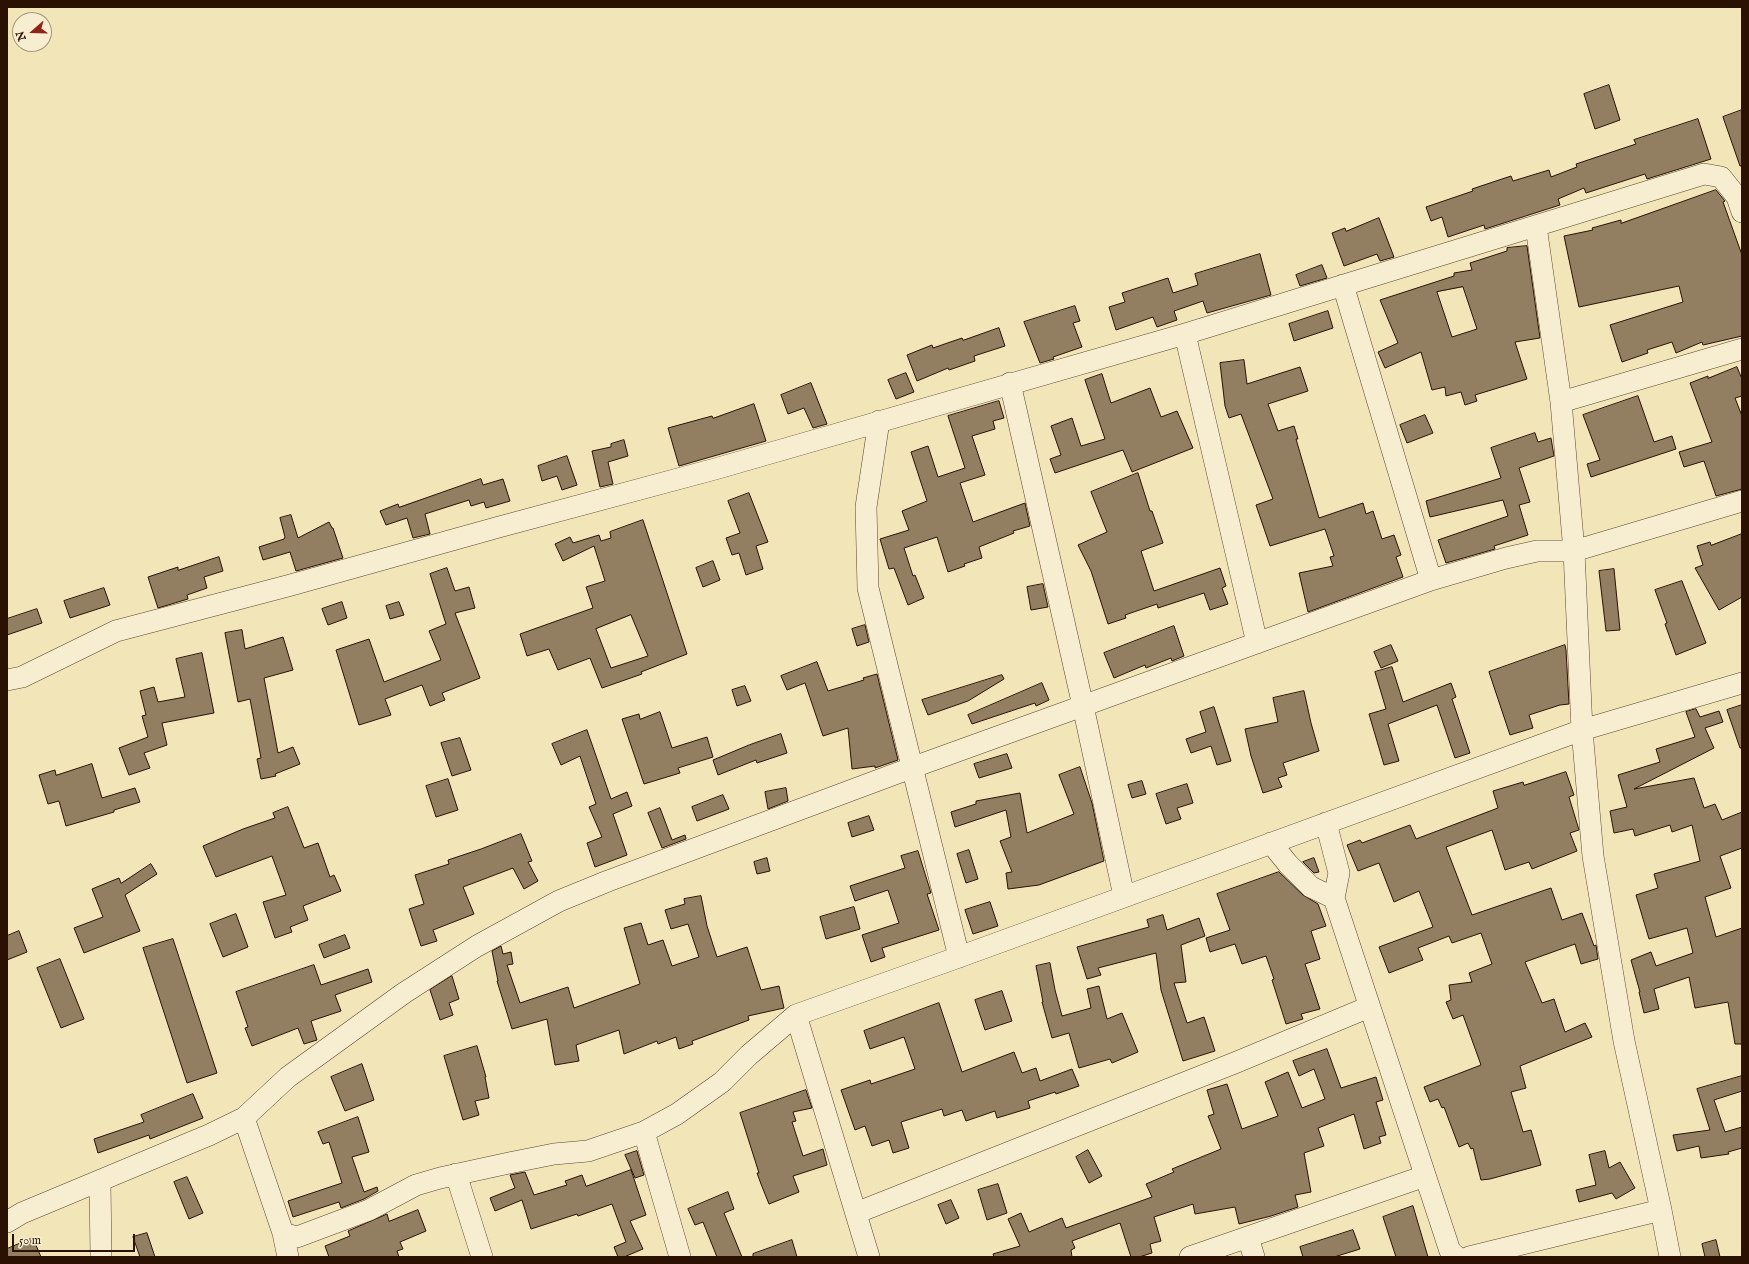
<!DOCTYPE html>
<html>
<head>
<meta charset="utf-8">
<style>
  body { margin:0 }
  #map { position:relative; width:1749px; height:1264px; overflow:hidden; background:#f2e5b8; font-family:"IM FELL English",serif }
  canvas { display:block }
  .frame { position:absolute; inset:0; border:8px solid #2a1102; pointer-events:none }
  .north { position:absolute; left:12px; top:12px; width:40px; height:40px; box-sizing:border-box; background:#f7eed1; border:1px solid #a5967e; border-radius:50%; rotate:250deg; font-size:11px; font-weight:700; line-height:16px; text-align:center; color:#2a1102 }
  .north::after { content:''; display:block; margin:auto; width:14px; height:18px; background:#8f2418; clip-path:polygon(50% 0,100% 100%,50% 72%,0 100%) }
  .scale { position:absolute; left:12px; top:1234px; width:123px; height:18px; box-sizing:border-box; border:2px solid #2a1102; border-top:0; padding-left:5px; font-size:12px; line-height:14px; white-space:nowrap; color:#2a1102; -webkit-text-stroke:3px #f7eed1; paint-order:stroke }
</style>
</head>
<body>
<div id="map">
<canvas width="1749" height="1264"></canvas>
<div class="frame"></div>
<div class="north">N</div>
<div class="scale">50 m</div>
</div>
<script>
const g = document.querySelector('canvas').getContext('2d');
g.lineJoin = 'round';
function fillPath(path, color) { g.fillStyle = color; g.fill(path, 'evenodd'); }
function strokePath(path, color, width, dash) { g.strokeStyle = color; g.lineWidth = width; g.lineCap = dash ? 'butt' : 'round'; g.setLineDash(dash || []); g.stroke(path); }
const building = new Path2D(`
  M1609 85 1620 120 1595 129 1584 94Z
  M1742 110V166H1740L1723 117Z
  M1698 119 1711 159 1647 179 1645 174 1586 193 1584 188 1558 199 1560 205 1485 229 1484 225 1448 237 1442 217 1431 221 1426 207 1473 191 1472 189 1511 176 1513 181 1549 170 1551 177 1577 167 1576 164 1636 144 1634 140Z
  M1716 190 1725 201 1723 202 1742 255V336L1703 345 1702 342 1676 353 1672 342 1647 350 1648 353 1622 362 1610 325 1683 302 1679 286 1579 307 1564 236 1593 230 1592 228 1621 220V223Z
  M1379 218 1394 257 1380 261 1377 254 1344 266 1332 233 1345 228 1346 231Z
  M1527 246 1540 338 1515 342 1527 379 1475 395 1477 401 1465 405 1461 392 1446 396 1445 387 1432 390 1421 352 1385 368 1378 352 1398 343 1380 300 1454 276V273L1472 270 1470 263 1507 251V248ZM1463 287 1477 329 1452 337 1437 292Z
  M1260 254 1271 295 1207 313 1203 301 1174 311 1177 320 1157 327 1153 317 1116 330 1109 307 1125 302 1122 293 1168 278 1173 293 1198 285 1195 274Z
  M1322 265 1327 278 1300 286 1296 275Z
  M1075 306 1080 321 1073 323 1082 347 1053 357 1054 359 1040 363 1024 322Z
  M1328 311 1333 328 1294 341 1289 324Z
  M999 328 1005 346 974 356 975 361 949 370 948 368 917 381 907 355 932 345 933 348 962 338 963 340Z
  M1244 360 1247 384 1300 367 1308 391 1268 404 1278 431 1294 426 1298 439H1296L1319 518 1363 503 1366 514 1373 511 1382 539 1394 535 1401 555 1396 557 1403 577 1308 612 1299 573 1333 566 1330 557 1334 556 1325 529 1270 546 1256 505 1273 499 1241 414 1229 418 1225 406 1220 363Z
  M1737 367 1742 379V396L1735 398 1742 416V489L1716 496 1704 461 1684 467 1679 452 1712 442 1690 383 1708 376V378Z
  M906 373 914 392 896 399 888 380Z
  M1102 374 1111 403 1150 388 1161 417 1177 411 1193 448 1132 472 1123 450 1055 473 1050 459 1061 455 1051 426 1072 418 1081 446 1105 439 1085 380Z
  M811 383 827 424 813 428 804 408 788 414 781 395Z
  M1638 396 1654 442 1672 436 1676 449 1591 477 1587 464 1600 460 1583 415Z
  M999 401 1004 418 993 421 995 429 972 436 985 475 960 483 973 522 1025 503 1030 526 1013 531 1014 533 979 547 982 558 964 564 965 566 948 572 937 537 904 548 913 576 915 575 924 598 908 605 894 568 889 569 880 539 909 530 902 511 927 501 911 452 928 446 938 477 965 468 948 416Z
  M754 404 766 441 679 466 668 428 712 416 713 418Z
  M1425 415 1433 433 1407 443 1400 425Z
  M1535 433 1538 442 1551 438 1554 456 1519 468 1530 502 1519 505 1528 535 1494 546 1495 549 1446 563 1438 540 1508 516 1503 500 1430 517 1426 501 1501 478 1491 448Z
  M624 440 628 456 608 462 613 484 600 487 592 451 611 447V444Z
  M567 456 577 485 562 490 557 476 542 481 538 466Z
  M1138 473 1150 511H1152L1163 543 1141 551 1154 591 1220 568 1226 586 1222 588 1228 604 1210 610 1204 593 1158 608 1157 604 1125 615 1126 618 1108 624 1091 571 1078 545 1107 532 1091 492Z
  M481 479 483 485 503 479 510 501 486 508 484 502 471 506 469 500 425 514 430 534 413 538 407 518 386 525 380 511 398 504 399 507Z
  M749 493 768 542 756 546 763 569 746 575 739 553 732 555 726 538 740 533 728 501Z
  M291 515 298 538 329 522 332 528H333L343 558 296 571 290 552 263 560 259 547 284 539 285 537 280 518Z
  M643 520 687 654 641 672 642 674 602 688 590 658 558 670 549 649 527 656 520 634 593 608 586 587 605 581 594 546 563 561 555 544 570 537 573 543 599 535 601 541 611 538 610 532ZM631 615 648 656 611 668 596 629Z
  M1742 534V597L1719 610 1695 568 1703 565 1697 546 1710 542 1711 545Z
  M219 557 223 571 204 577 207 588 187 595 188 599 158 608 148 577 178 567V570Z
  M713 561 720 580 703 587 696 568Z
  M447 568 455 591 469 587 475 608 455 613 480 678 442 693 445 700 430 706 422 685 385 699 391 715 359 725 336 650 369 639 384 682 441 660 429 631 446 624 430 574Z
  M1614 569 1620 630 1606 631 1599 571Z
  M1682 581 1706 643 1676 655 1665 624 1667 623 1655 590Z
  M1043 584 1048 607 1031 610 1027 587Z
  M104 588 110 605 70 618 64 601Z
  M342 602 347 618 328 625 322 609Z
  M399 602 404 615 390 619 386 606Z
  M37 609 42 623 7 635V619Z
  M865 625 869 642 857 646 852 629Z
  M1174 626 1184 656 1172 661 1171 658 1146 668 1145 665 1114 678 1104 653Z
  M242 630 245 649 283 637 293 670 264 678 278 753 293 747 300 764 275 774 276 776 261 779 257 759 261 758 250 699 238 702 225 633Z
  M1391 645 1398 661 1381 668 1374 652Z
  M1565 645 1566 650 1569 704 1560 705 1529 715 1533 728 1510 735 1489 672Z
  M202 653 214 713 162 723 167 745 144 753 150 768 129 775 119 748 148 737 142 716 146 715 140 691 154 687 158 702 185 697 176 659Z
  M817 662 828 691 864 680 863 678 877 674 898 760 875 768V766L852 769 848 728 823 736 805 683 787 690 781 676Z
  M1392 667 1403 702 1451 683 1456 697 1452 699 1470 753 1455 758 1437 705 1388 724 1399 761 1384 765 1369 714 1386 709 1375 672Z
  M1002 675 1004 679 968 701 928 715 922 700Z
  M1042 683 1049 700 1036 706 1035 703 972 724 968 715Z
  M745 686 751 701 737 706 732 690Z
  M1304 691 1311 723 1319 751 1283 763 1287 775 1278 778 1282 787 1263 793 1251 756 1245 729 1278 722 1273 698Z
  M1742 705V748H1740L1727 710Z
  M1214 707 1231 761 1217 765 1211 746 1191 753 1186 739 1206 732 1200 712Z
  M1696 709 1700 717 1719 711 1723 722 1705 728 1714 748 1634 789 1694 778 1704 808 1715 804 1722 820 1742 812V848L1720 856 1731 888 1705 897 1716 937 1742 928V1044H1735L1728 1002 1695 1008 1689 977 1654 989 1659 1009 1644 1013 1639 992H1640L1631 960 1651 952 1656 966 1693 953 1687 928 1649 939 1636 895 1658 888 1654 874 1700 861 1692 825 1672 832 1670 825 1635 836 1633 829 1614 833 1610 811 1627 807 1618 775 1660 762 1656 749 1695 737 1686 712Z
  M660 712 672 748 707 737 713 757 678 768 680 773 644 784 622 719 639 714 640 719Z
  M587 730 611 799 627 792 632 806 613 814 627 855 595 867 587 843 602 837 589 807 596 804 580 756 561 765 552 744Z
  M781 734 787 753 757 763 756 760 718 775 713 760 749 745Z
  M460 738 471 770 452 776 441 743Z
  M1007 754 1012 768 979 778 974 764Z
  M92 764 102 798 135 788 140 802 114 810V812L66 826 59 801 48 804 39 775 55 770 56 775Z
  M1080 767 1092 803 1104 861 1039 885 1008 889 1006 873 1012 872 1000 841 1011 837 1006 810 955 827 951 812 976 804V801L1020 793 1027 833 1074 814 1059 775Z
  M1566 772 1574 795 1569 797 1579 830 1570 833 1577 851 1532 869 1529 862 1505 870 1492 830 1446 847 1472 915 1551 888 1562 920 1582 913 1594 946 1596 945 1598 959 1581 964 1575 944 1525 962 1542 1003 1554 999 1565 1032 1585 1023 1592 1037 1520 1066 1526 1088 1511 1092 1523 1132 1531 1130 1541 1165 1490 1179 1481 1180 1473 1148 1471 1149 1468 1143 1459 1147 1444 1107 1442 1108 1438 1099 1430 1102 1424 1087 1481 1065 1463 1015 1453 1019 1446 1002 1451 1000 1449 985 1472 982 1469 973 1492 964 1481 933 1452 943 1449 936 1418 948 1423 960 1389 973 1379 947 1433 927 1419 891 1394 902 1379 863 1358 871 1347 845 1360 840 1362 843 1410 825 1416 839 1498 808 1493 791 1523 782 1524 785Z
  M448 779 458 810 436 817 426 786Z
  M1142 781 1146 794 1132 798 1128 785Z
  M1187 784 1193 803 1177 808 1181 819 1166 824 1156 794Z
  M786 788 788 801 768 809 765 792Z
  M723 795 729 809 697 821 692 807Z
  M288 807 304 848 318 843 330 877 334 875 341 891 303 906 308 920 290 927 292 932 275 938 263 902 286 895 272 856 216 877 203 846 243 829 275 818 273 813Z
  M660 808 672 840 685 835 686 839 662 848 648 813Z
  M869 816 874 830 852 837 848 823Z
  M521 834 532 861 528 862 538 881 524 889 513 868 463 887 474 914 433 930 437 941 421 946 409 909 424 904 415 875 449 864 448 860 481 849Z
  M969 850 978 879 966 883 957 854Z
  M918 851 931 893 927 894 939 930 882 948 885 957 871 962 862 935 899 923 888 890 855 901 850 886 905 868 901 856Z
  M767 858 770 871 757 874 754 862Z
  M1314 858 1319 872 1314 873 1303 862Z
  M151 864 157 874 125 895 140 931 84 953 74 928 103 917 92 889 119 878 121 883Z
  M1279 872 1303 895 1318 904 1326 926 1311 931 1320 959 1305 964 1320 1009 1301 1014 1303 1019 1286 1024 1272 980 1274 979 1266 956 1242 964 1235 944 1210 952 1206 938 1230 930 1217 894Z
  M701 896 707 926 717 957 747 947 761 990 779 986 784 1008 748 1016 749 1020 692 1041 693 1044 679 1049 676 1037 658 1044 657 1041 624 1054 619 1030 576 1045 579 1061 555 1065 547 1019 512 1029 497 981H498L492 951 501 946 503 954 511 952 513 964 507 965 520 1003 568 987 574 1008 640 984 624 928 641 923 648 945 663 940 672 966 699 957 688 924 671 929 665 910 685 904 684 899Z
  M990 902 998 926 973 934 965 910Z
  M854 907 860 929 826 939 820 917Z
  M236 914 248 947 223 957 210 924Z
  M1163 915 1167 930 1199 918 1205 936 1181 945 1186 982 1174 983 1187 1023 1204 1017 1215 1051 1183 1061 1161 990 1156 953 1098 968 1101 975 1087 979 1077 947 1149 927 1147 920Z
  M19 931 27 952 7 960V936Z
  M345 935 350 948 324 958 319 945Z
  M173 939 217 1073 187 1083 143 948Z
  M60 959 84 1019 61 1028 37 968Z
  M1050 963 1055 990 1062 1016 1091 1008 1087 989 1099 986 1107 1019 1122 1013 1138 1052 1112 1063 1110 1059 1079 1068 1069 1033 1052 1038 1042 1002H1043L1036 966Z
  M314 965 321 985 368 969 372 982 335 995 341 1011 311 1021 317 1040 304 1044 298 1028 252 1046 245 1028 248 1027 236 992Z
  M452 976 459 999 449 1003 453 1015 440 1020 430 990Z
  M1002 991 1012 1021 985 1030 975 1000Z
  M939 1003 962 1072 1014 1052 1022 1073 1036 1068 1040 1081 1072 1069 1079 1086 1056 1094 1055 1092 1028 1101 1030 1108 997 1118 995 1111 966 1121 962 1110 944 1116 942 1109 901 1122 909 1148 893 1153 889 1140 872 1146 865 1126 855 1130 841 1090 870 1080 871 1084 915 1069 904 1037 870 1049 864 1031Z
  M477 1046 486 1077H485L489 1098 475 1101 479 1115 463 1120 444 1056Z
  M1327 1049 1341 1088 1376 1077 1383 1100 1376 1102 1386 1135 1379 1137 1381 1143 1364 1149 1354 1114 1318 1128 1324 1146 1304 1153 1311 1192 1295 1195 1298 1207 1271 1216 1239 1224 1235 1207 1195 1214 1193 1204 1154 1217 1161 1241 1150 1244 1152 1253 1139 1257H1131L1120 1223 1072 1241 1075 1248 1071 1250 1072 1257H994L993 1254 1020 1246 1008 1219 1021 1213 1029 1232 1062 1218 1066 1228 1152 1197 1146 1184 1174 1172 1172 1169 1221 1149 1208 1116 1214 1114 1207 1090 1227 1084 1242 1129 1278 1116 1265 1082 1288 1072 1302 1108 1325 1099 1314 1069 1299 1076 1293 1061Z
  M362 1064 374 1100 345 1111 331 1077Z
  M1742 1076V1091L1714 1100 1725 1132 1742 1127V1148L1728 1152 1729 1154 1701 1158 1699 1146 1677 1151 1673 1135 1710 1130 1697 1089Z
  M806 1090 812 1108 793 1112 796 1121 792 1122 803 1156 823 1149 827 1165 793 1176 799 1192 769 1204 761 1184 757 1173H759L740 1113Z
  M193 1094 203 1118 150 1139 149 1135 98 1153 94 1139 144 1122 141 1115Z
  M358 1117 369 1152 352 1157 364 1192 377 1187 378 1191 364 1199 341 1208 339 1202 293 1217 288 1201 342 1183 329 1142 323 1144 318 1132Z
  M1088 1150 1102 1176 1089 1183 1076 1157Z
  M637 1151 644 1175 635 1178 625 1155Z
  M1605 1151 1609 1168 1620 1162 1635 1188 1616 1199 1612 1193 1579 1202 1576 1190 1596 1185 1589 1155Z
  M631 1170 646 1215 630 1221 643 1249 624 1257H618L614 1247 626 1242 612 1204 578 1216 577 1214 531 1229 522 1200 495 1211 490 1198 515 1188 510 1175 525 1172 534 1195 567 1185 565 1181 582 1175 586 1186Z
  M187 1177 203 1213 189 1219 174 1182Z
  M998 1184 1007 1213 987 1220 978 1190Z
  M728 1192 734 1209 724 1213 742 1257H717L703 1222 695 1225 688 1209Z
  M951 1200 959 1218 946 1224 938 1205Z
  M1413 1206 1428 1257H1396L1383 1217Z
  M418 1210 426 1231 400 1242 403 1249 397 1251 399 1257H329L325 1246 350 1236 348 1231 387 1214 389 1221Z
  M1353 1230 1360 1249 1334 1257H1303L1300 1247Z
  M147 1233 155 1257H140L133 1237Z
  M33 1238 41 1257H7V1249Z
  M792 1240 797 1257H753V1254Z
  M1716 1240 1720 1257H1705L1702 1244Z`);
fillPath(building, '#927f61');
strokePath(building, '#2a1102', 1);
const minor = new Path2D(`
  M1536 226 1561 402 1574 551 1582 730 1593 856 1624 1041 1661 1210 1670 1257
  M1343 285 1431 580
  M1185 334 1257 643
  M1010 383 1083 706 1124 896
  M1561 402 1742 349
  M879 421 866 507 868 588 959 957
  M7 680 22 677 116 631 291 585 499 527 715 469 1185 334 1704 174 1721 177 1737 197 1742 212
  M1326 823 1339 873 1334 898 1450 1251 1457 1257
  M1271 843 1288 864 1311 887 1334 898
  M796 1015 869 1257
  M244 1118 283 1233 288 1257
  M644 1132 680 1257
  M456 1174 482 1257
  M100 1181 101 1257
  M856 1213 1237 1062 1369 1007
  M7 1222 22 1213 209 1135 244 1118 288 1077 404 993 477 946 559 901 608 881 911 768 1431 580 1506 558 1537 551H1574L1742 501
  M283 1233 297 1237 369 1210 416 1185 440 1178 509 1163 554 1154 588 1151 644 1132 677 1114 722 1082 749 1055 796 1015 959 957 1582 730 1742 683
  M1248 1237 1254 1257
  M1190 1257 1425 1176
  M1469 1257 1661 1210`);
strokePath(minor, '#5c4630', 22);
strokePath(minor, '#f7eed1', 21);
</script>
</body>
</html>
